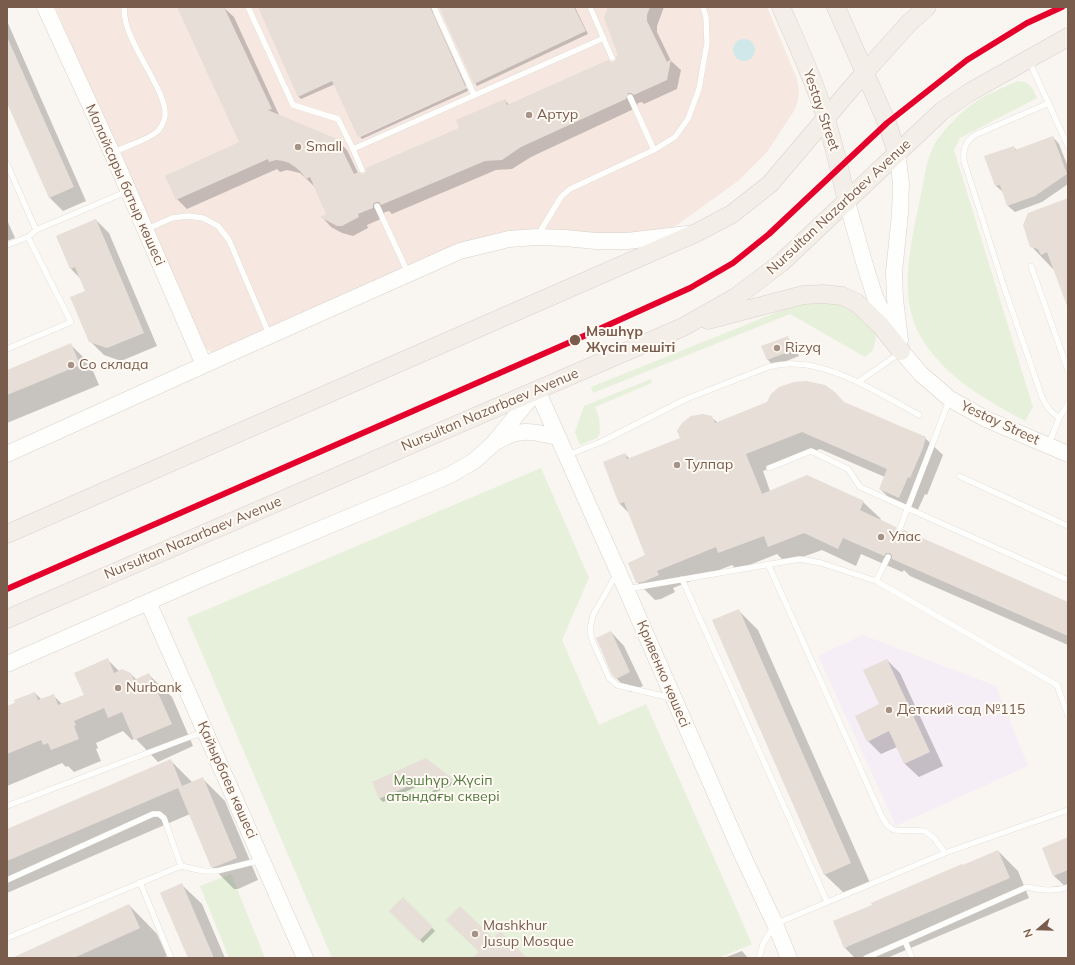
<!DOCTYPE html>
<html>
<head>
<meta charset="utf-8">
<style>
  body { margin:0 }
  #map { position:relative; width:1075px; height:965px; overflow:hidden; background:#f9f5f0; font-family:Mulish,sans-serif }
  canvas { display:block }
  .frame { position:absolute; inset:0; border:8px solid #7a5c4d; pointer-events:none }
  .north { position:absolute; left:1019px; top:909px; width:40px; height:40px; -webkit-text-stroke:3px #fffaf3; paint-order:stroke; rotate:250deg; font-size:11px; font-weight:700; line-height:16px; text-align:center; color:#7a5c4d }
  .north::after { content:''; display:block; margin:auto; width:14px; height:18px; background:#7a5c4d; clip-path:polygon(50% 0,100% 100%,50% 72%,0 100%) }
</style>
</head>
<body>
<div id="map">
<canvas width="1075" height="965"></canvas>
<div class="frame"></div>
<div class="north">N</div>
</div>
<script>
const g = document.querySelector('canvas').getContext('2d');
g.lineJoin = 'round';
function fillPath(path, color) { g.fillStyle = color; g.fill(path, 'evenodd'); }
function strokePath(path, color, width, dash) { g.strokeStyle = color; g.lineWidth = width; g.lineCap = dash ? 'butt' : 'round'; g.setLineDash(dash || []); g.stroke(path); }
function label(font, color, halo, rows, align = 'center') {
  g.font = font + ' Mulish,sans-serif'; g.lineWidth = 4; g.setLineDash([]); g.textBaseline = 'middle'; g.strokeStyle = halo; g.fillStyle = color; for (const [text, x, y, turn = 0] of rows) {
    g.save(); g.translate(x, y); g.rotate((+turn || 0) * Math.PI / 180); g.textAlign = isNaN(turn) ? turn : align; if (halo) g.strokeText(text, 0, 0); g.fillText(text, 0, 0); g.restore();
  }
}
fillPath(new Path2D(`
  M55 7H767L797 79 799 90 798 101 794 111 767 152 738 181 677 225 661 232 645 236 510 232 215 353 211 352 203 346Z`), '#f6e8e1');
fillPath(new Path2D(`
  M863 635 996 686 1028 766 896 826 818 656Z`), '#f6eef6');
fillPath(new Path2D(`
  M1018 81C1031 83 1032 87 1037 98L960 138 954 150 1033 407 1025 421C987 400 949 380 924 342 915 329 909 310 908 294 906 261 914 227 921 195 925 175 927 152 940 136 951 122 967 106 983 97 994 91 1007 86 1018 81Z
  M820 300 846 305 874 330 876 338 873 350 865 357 790 314 593 393 591 387 800 303Z
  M651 379 652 383 595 407 599 417 600 433 597 438 580 445 575 432 584 406Z
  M541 468 589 578 562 640 599 725 646 704 752 944 719 958H332L187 618Z
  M231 874 265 958H229L200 886Z`), '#e7f0db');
fillPath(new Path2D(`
  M733 50a11 11 0 1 1 22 0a11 11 0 1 1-22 0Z`), '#d0e8ea');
fillPath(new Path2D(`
  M223 7 234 17 280 117 337 140 347 150 358 173 362 175 460 128 505 100 509 105 615 63 619 56 609 7H664L657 26V32L671 61 681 70 677 89 644 104 642 102 638 103 636 108 531 157 512 169 496 170 392 214 389 211 385 212 382 216 383 218 367 225 368 228 353 236 342 233 331 227 322 217 328 215 316 188 300 173 287 170 280 172 277 169 187 209 177 199 240 143Z
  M259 7H434L433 13 466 86 359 136 335 84 301 99 298 96Z
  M440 7H575L588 34 477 86 475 83Z
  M7 21 86 201 63 211 50 198 7 101Z
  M467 88 468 91 362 139 360 137Z
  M1053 137 1059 144 1068 167V184L1042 202 1015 212 1008 206 1003 192 996 186 1013 147 1017 150Z
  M1068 199V306L1054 270 1031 246Z
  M7 220 15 238 7 241Z
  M96 220 109 233 157 346 121 361 104 355 90 341 86 291 81 279 71 269 57 236Z
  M787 337 794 344 799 356 774 366 767 359Z
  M71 345 90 364 99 385 7 423V371Z
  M845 403 925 438 943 455 927 495 925 494 916 514 898 506 880 489 885 477 820 449 763 471 770 491 863 502 881 519 880 520 895 528 901 533 1068 603V645L910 576 904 570 902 572 861 554 856 566 822 550 786 563 777 554 737 570 732 565 673 588 675 592 661 599 655 600 637 582 646 556 629 513 620 504 604 462 625 454 630 459 681 439 711 417 718 423Z
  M738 610 758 630 870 883 845 894 825 875 713 621Z
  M611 632 624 646 643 686 630 692 613 675Z
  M107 659 120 672 131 674 137 680 149 675 172 697 193 746 158 762 135 738 132 740 123 731 96 743 98 748 96 749 101 761 74 772 68 766 66 767 62 763 7 786V707L35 693 42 700 53 695 62 704 86 695Z
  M887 660 900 673 943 766 919 777 905 764 897 747 881 754 868 741 880 705Z
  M426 759 427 782 383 802 380 799 373 782Z
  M170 760 193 783 203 779 225 801 258 880 238 889H234L211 866 190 814 7 893V830Z
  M454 781 456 783 434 793 432 791Z
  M1068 838V889L1054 876Z
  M998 851 1018 871 1029 898 887 958H855L845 948 963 866Z
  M182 885 202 904 225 958H189Z
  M403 898 435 931 423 943 391 911Z
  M129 905 157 934 167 956 163 958H14Z
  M742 951 748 958H724Z`), '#0003');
fillPath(new Path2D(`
  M177 7H224L272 109 268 110 337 139 354 174 358 172 361 174H364L366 171V168L459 128 456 120 505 99 507 105 608 60 611 62H614L616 59V56L618 55 604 18 608 7H650L647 15V21L667 62 671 59 667 80 634 95 631 93H628L626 99 521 147 502 160 485 161 381 205 379 202H376L373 204V208L358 214 359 217 342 226H337L320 217 326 214 310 177 306 179 301 172 295 167 289 163 283 161 276 160 269 162 268 159 176 200 165 176 239 142Z
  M258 7H430L466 88 358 137 332 81 298 97Z
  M439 7H574L586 31 474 84Z
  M7 37 74 187 49 198 7 103Z
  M1053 136 1067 174 1035 196 1007 206 1000 185 995 186 984 156 1014 146 1015 150Z
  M1068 198V306H1067L1047 252 1041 255 1038 249 1030 247 1023 225 1028 213Z
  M96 219 144 333 107 348 89 342 70 297 85 291 75 267 70 269 56 236Z
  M788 336 793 350 767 360 761 346Z
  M71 343 80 365 7 395V370Z
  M807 381 825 385 835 392 844 402 926 437 923 448 910 478 908 477 899 498 879 489 887 469 802 432 746 454 762 494 807 475 864 501 860 510 896 527 898 532H901L904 530 1068 602V636L892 559V555L890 553H886L884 556 843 538 838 549 804 533 768 547 764 536 718 553 716 547 657 571 659 575 643 582 636 583 628 563 645 555 624 502 619 504 603 462 625 453 627 459 680 438 677 431 682 423 691 416 703 414 712 416 715 423 767 402 771 394 779 387 794 382Z
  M739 609 851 863 824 875 712 620Z
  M611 631 630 672 616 679 612 675 596 638Z
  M108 658 114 673 122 669 131 673 134 680 149 673 172 724 134 740 122 712 108 718 104 708 74 721 76 725 74 726 79 739 51 750 48 743 43 745 41 740 7 754V706L15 703 14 700 35 692 38 700 54 694 58 705 84 695 74 673Z
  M887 659 930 752 904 764 889 731 867 742 855 716 879 704 863 670Z
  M426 758 454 780 430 790 425 779 379 799 372 782Z
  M171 759 182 786 203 777 237 858 215 867H211L178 788 7 861V829Z
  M1068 837V870L1053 876 1042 848Z
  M998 850 1010 878 844 948 833 921 872 905 871 903 962 864 963 865Z
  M182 883 214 958H188L160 893Z
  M403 897 433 927 419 941 389 911Z
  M129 904 140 928 74 958H12Z
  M460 906 493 938 500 931 527 958H472L479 952 446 920Z`), '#e6ded7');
const lane = new Path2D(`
  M248 7 293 105 338 119 353 149
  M434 7 474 95
  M590 7 612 58
  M1029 61 1068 146
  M630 97 654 150
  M1049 103 975 135C965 142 963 149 964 161L1004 287 1042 397C1046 407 1051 412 1059 418L1049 444
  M114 152C126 146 148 140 158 131 162 126 166 118 165 111 163 91 140 59 132 39 127 29 124 18 124 7
  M7 164 36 230 28 237 7 245
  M362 170 353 149 604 38
  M377 206 408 273
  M147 229 172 218 188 216 203 218 218 226 229 240 269 334
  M36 230 128 191
  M538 235 561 197 570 189 654 150 675 137 688 119 699 89 707 43 706 17 703 7
  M1031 266 1068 370
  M7 349 71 322 28 237
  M858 382 900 353
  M1059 418 1068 404
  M568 455 603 441 684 400 768 367C777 365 786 363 795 364 836 365 884 396 919 415
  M769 468 811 451 848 469 860 487 1068 580
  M959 476 1068 526
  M900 528 949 401
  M768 564 882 817 887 825 894 830 925 831 934 838 945 853
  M616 575 593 615 590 628 592 640 609 678 617 685 671 698
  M682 579 827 902
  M876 581 888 557
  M627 589 800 559 821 563 876 581 1057 685 1068 715
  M7 806 203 732
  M7 880 153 814H159L164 818 181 866 203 871H217L261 860
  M140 882 171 958
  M7 938 181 866
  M905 941 1027 887C1041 890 1054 892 1068 887
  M759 958 763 944 775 924 945 853 1068 810
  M866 958 905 941 912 958`);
const secondary = new Path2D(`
  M45 7 112 153 204 365
  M897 153 901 183 900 214 894 272 895 299 900 340
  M847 202 864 262 875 297 901 351 921 374 950 399 986 419 1068 454
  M498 441C519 427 535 432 558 437
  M7 454 204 365 460 251 509 239 537 237 565 238 596 241H627L687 234
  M148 602 305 958
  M7 664 205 577 448 476 474 461 493 444 537 390 626 589 741 852 775 924 789 958`);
const primary = new Path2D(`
  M781 7C797 44 814 80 826 118 834 146 841 174 847 202
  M836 7 887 123 897 153
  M708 320 803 295 824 294 842 296 857 303 881 326 901 351
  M7 534 698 232 732 214 770 184 865 72 909 23 927 7
  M7 619 683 327 736 297 781 263 942 111 970 92 1068 37`);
strokePath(lane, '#d7d1cb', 6);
strokePath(secondary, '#d9d2cb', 17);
strokePath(primary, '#dad1cc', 19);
strokePath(lane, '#fefefd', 5.5);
strokePath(secondary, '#fefefd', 16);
strokePath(primary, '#f3eee8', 18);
strokePath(new Path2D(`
  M7 589 575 340 690 288 733 263 769 234 887 123 967 60 1027 23 1062 7`), '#e4002b', 6);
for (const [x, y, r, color] of [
  [529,115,4,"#a69286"],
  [298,147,4,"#a69286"],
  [575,340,6,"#7a5c4d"],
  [777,348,4,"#a69286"],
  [71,365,4,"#a69286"],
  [677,465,4,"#a69286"],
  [881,537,4,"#a69286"],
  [118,688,4,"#a69286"],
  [889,710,4,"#a69286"],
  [475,934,4,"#a69286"]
]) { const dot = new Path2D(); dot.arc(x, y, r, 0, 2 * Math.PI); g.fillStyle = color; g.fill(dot); strokePath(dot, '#fffaf3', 1.5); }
label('14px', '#7a5c4d', '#fffaf3', [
  ["Yestay Street",821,110,71],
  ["Малайсары батыр көшесі",125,185,66],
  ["Nursultan Nazarbaev Avenue",839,207,-43],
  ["Nursultan Nazarbaev Avenue",490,410,-23],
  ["Yestay Street",1000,423,25],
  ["Nursultan Nazarbaev Avenue",193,538,-23],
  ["Кривенко көшесі",663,674,67],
  ["Қайырбаев көшесі",227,780,66]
]);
label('14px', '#7a5c4d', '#fffaf3', [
  ["Артур",537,115],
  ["Small",306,147],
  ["Rizyq",785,348],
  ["Со склада",79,365],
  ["Тулпар",685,465],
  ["Улас",889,537],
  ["Nurbank",126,688],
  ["Детский сад №115",897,710],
  ["Mashkhur",483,926],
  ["Jusup Mosque",483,942]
], 'left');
label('bold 14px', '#7a5c4d', '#fffaf3', [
  ["Мәшһүр",586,332],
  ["Жүсіп мешіті",586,348]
], 'left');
label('14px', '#537a41', '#fffaf3', [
  ["Мәшһүр Жүсіп",443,781],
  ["атындағы сквері",443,797]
]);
</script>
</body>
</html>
